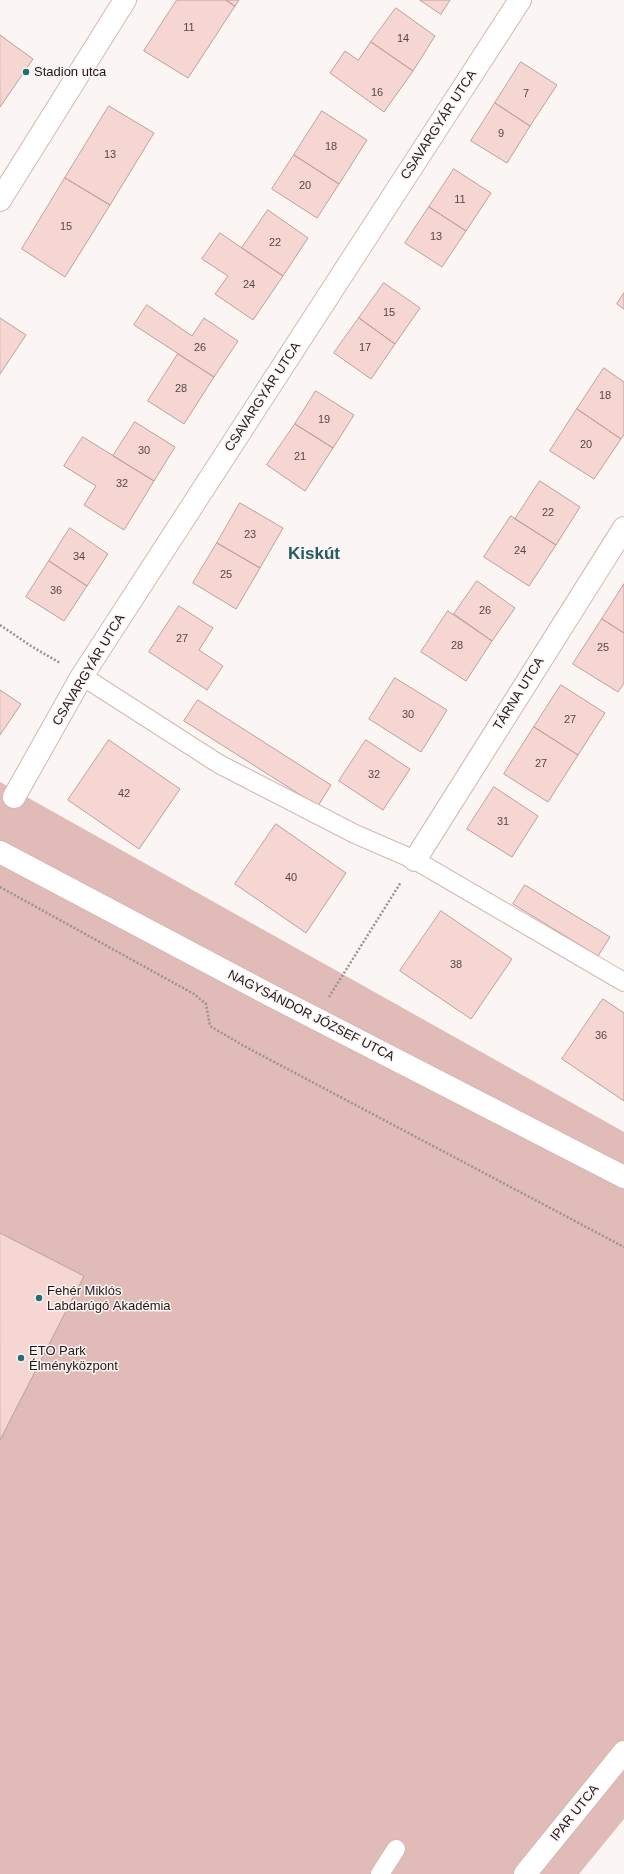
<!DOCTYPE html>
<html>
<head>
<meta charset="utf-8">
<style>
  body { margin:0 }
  canvas { display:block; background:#fbf5f4 }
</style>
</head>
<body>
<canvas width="624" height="1874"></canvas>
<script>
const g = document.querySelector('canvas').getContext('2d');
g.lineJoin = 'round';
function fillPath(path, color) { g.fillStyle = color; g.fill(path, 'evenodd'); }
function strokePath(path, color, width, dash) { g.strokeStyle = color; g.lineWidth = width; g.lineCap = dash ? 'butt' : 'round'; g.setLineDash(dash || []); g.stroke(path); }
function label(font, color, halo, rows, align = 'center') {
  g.font = font + ' Helvetica,sans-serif'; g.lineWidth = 3; g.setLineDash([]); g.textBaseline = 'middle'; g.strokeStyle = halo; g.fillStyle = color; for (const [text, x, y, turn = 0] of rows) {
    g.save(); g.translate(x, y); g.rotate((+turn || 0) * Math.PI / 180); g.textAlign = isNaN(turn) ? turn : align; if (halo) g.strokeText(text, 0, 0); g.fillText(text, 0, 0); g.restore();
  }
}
fillPath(new Path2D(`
  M0 782 624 1132V1819L579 1874H0Z`), '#e1bbb8');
const building = new Path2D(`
  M177 0H226L235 6 188 78 144 51Z
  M226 0H239L235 6Z
  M420 0H450L441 14Z
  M396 8 435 36 413 71 371 42Z
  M0 35 33 59 0 107Z
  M371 42 413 71 384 112 330 73 345 51 358 60Z
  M521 62 557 85 530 126 495 103Z
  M495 103 530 126 507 163 471 141Z
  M109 106 154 133 110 205 65 178Z
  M322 111 367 140 339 184 294 155Z
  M294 155 339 184 317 218 272 189Z
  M454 169 491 193 466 231 429 207Z
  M65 178 110 205 65 277 22 249Z
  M429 207 466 231 442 267 405 243Z
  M268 210 308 238 283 276 242 248Z
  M220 233 283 276 253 320 215 294 228 276 202 259Z
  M384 283 420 308 395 344 359 318Z
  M624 293V309L617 304Z
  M147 305 192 336 204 318 238 341 214 377 134 325Z
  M0 318 26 335 0 374Z
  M359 318 395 344 371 379 334 353Z
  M178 354 214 377 184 424 148 401Z
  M604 368 624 382V435L621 439 577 409Z
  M316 391 354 415 333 448 295 424Z
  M577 409 621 439 594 479 550 451Z
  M135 422 175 447 154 481 113 456Z
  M295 424 333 448 305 491 267 465Z
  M83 437 154 481 124 530 84 505 96 486 64 466Z
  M540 481 580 507 556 545 515 519Z
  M240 503 283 528 260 568 217 543Z
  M511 516 556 545 529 586 484 557Z
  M70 528 108 554 87 586 49 561Z
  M217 543 260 568 236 609 193 583Z
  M49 561 87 586 64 621 26 597Z
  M477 581 515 608 492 641 454 614Z
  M624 584V633L602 619Z
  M179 606 213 628 199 650 223 666 207 690 149 652Z
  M448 611 492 641 466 681 421 652Z
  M602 619 624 633V683L618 692 573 664Z
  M395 678 447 710 421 752 369 719Z
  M561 685 605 713 578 755 534 727Z
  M0 690 21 704 0 735Z
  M198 700 331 785 318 806 184 721Z
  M534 727 578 755 548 802 504 774Z
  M109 740 180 789 139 849 68 800Z
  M366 740 410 769 383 810 339 781Z
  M494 787 538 816 512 857 467 829Z
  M276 824 346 873 306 933 235 884Z
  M525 885 610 937 598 956 513 904Z
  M441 911 512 959 471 1019 400 971Z
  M603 999 624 1013V1101L562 1059Z
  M0 1233 84 1276 0 1440Z`);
fillPath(building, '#f6d6d3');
strokePath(building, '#bd9f9c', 1);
const lane = new Path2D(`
  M82 676 219 764 355 834 415 860 624 982
  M380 1874 396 1849`);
const street = new Path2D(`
  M0 200 125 0
  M14 797 82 676 520 0
  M0 852 270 995 624 1177
  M415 860 624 528`);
const secondary = new Path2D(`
  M525 1874 624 1752`);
strokePath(lane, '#d6b7b4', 20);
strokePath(street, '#d6b7b4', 24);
strokePath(secondary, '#d6b7b4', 24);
strokePath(new Path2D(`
  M0 625 31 646 60 663
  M0 887 194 994 206 1004 210 1026 244 1046 624 1247
  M329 997 401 882`), '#9a9291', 2.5, [2, 2]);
strokePath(lane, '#fff', 18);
strokePath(street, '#fff', 22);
strokePath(secondary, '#fff', 22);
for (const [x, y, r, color] of [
  [26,72,4,"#236e74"],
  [39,1298,4,"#236e74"],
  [21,1358,4,"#236e74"]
]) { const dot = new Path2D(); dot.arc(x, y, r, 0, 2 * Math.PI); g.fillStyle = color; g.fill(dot); strokePath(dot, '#fbf5f4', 1.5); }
label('11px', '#574745', null, [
  ["11",189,28],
  ["14",403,39],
  ["16",377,93],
  ["7",526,94],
  ["9",501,134],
  ["18",331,147],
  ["13",110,155],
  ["20",305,186],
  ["11",460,200],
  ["15",66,227],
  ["13",436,237],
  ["22",275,243],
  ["24",249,285],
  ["15",389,313],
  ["26",200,348],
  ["17",365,348],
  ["28",181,389],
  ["18",605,396],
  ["19",324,420],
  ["20",586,445],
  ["30",144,451],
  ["21",300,457],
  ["32",122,484],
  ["22",548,513],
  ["23",250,535],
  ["24",520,551],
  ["34",79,557],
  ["25",226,575],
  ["36",56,591],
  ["26",485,611],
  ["27",182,639],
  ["28",457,646],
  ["25",603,648],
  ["30",408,715],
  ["27",570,720],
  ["27",541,764],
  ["32",374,775],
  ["42",124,794],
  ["31",503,822],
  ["40",291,878],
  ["38",456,965],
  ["36",601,1036]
]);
label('13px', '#221716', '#fbf5f4', [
  ["Stadion utca",34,72],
  ["Fehér Miklós",47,1291],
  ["Labdarúgó Akadémia",47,1306],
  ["ETO Park",29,1351],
  ["Élményközpont",29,1366]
], 'left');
label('13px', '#221716', '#fbf5f4', [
  ["CSAVARGYÁR UTCA",439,125,-57],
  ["CSAVARGYÁR UTCA",263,397,-57],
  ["CSAVARGYÁR UTCA",89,670,-59],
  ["TÁRNA UTCA",519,694,-58],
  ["NAGYSÁNDOR JÓZSEF UTCA",311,1016,27],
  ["IPAR UTCA",575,1813,-51]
]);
label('bold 17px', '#215c61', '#fbf5f4', [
  ["Kiskút",314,554]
]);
</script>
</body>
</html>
